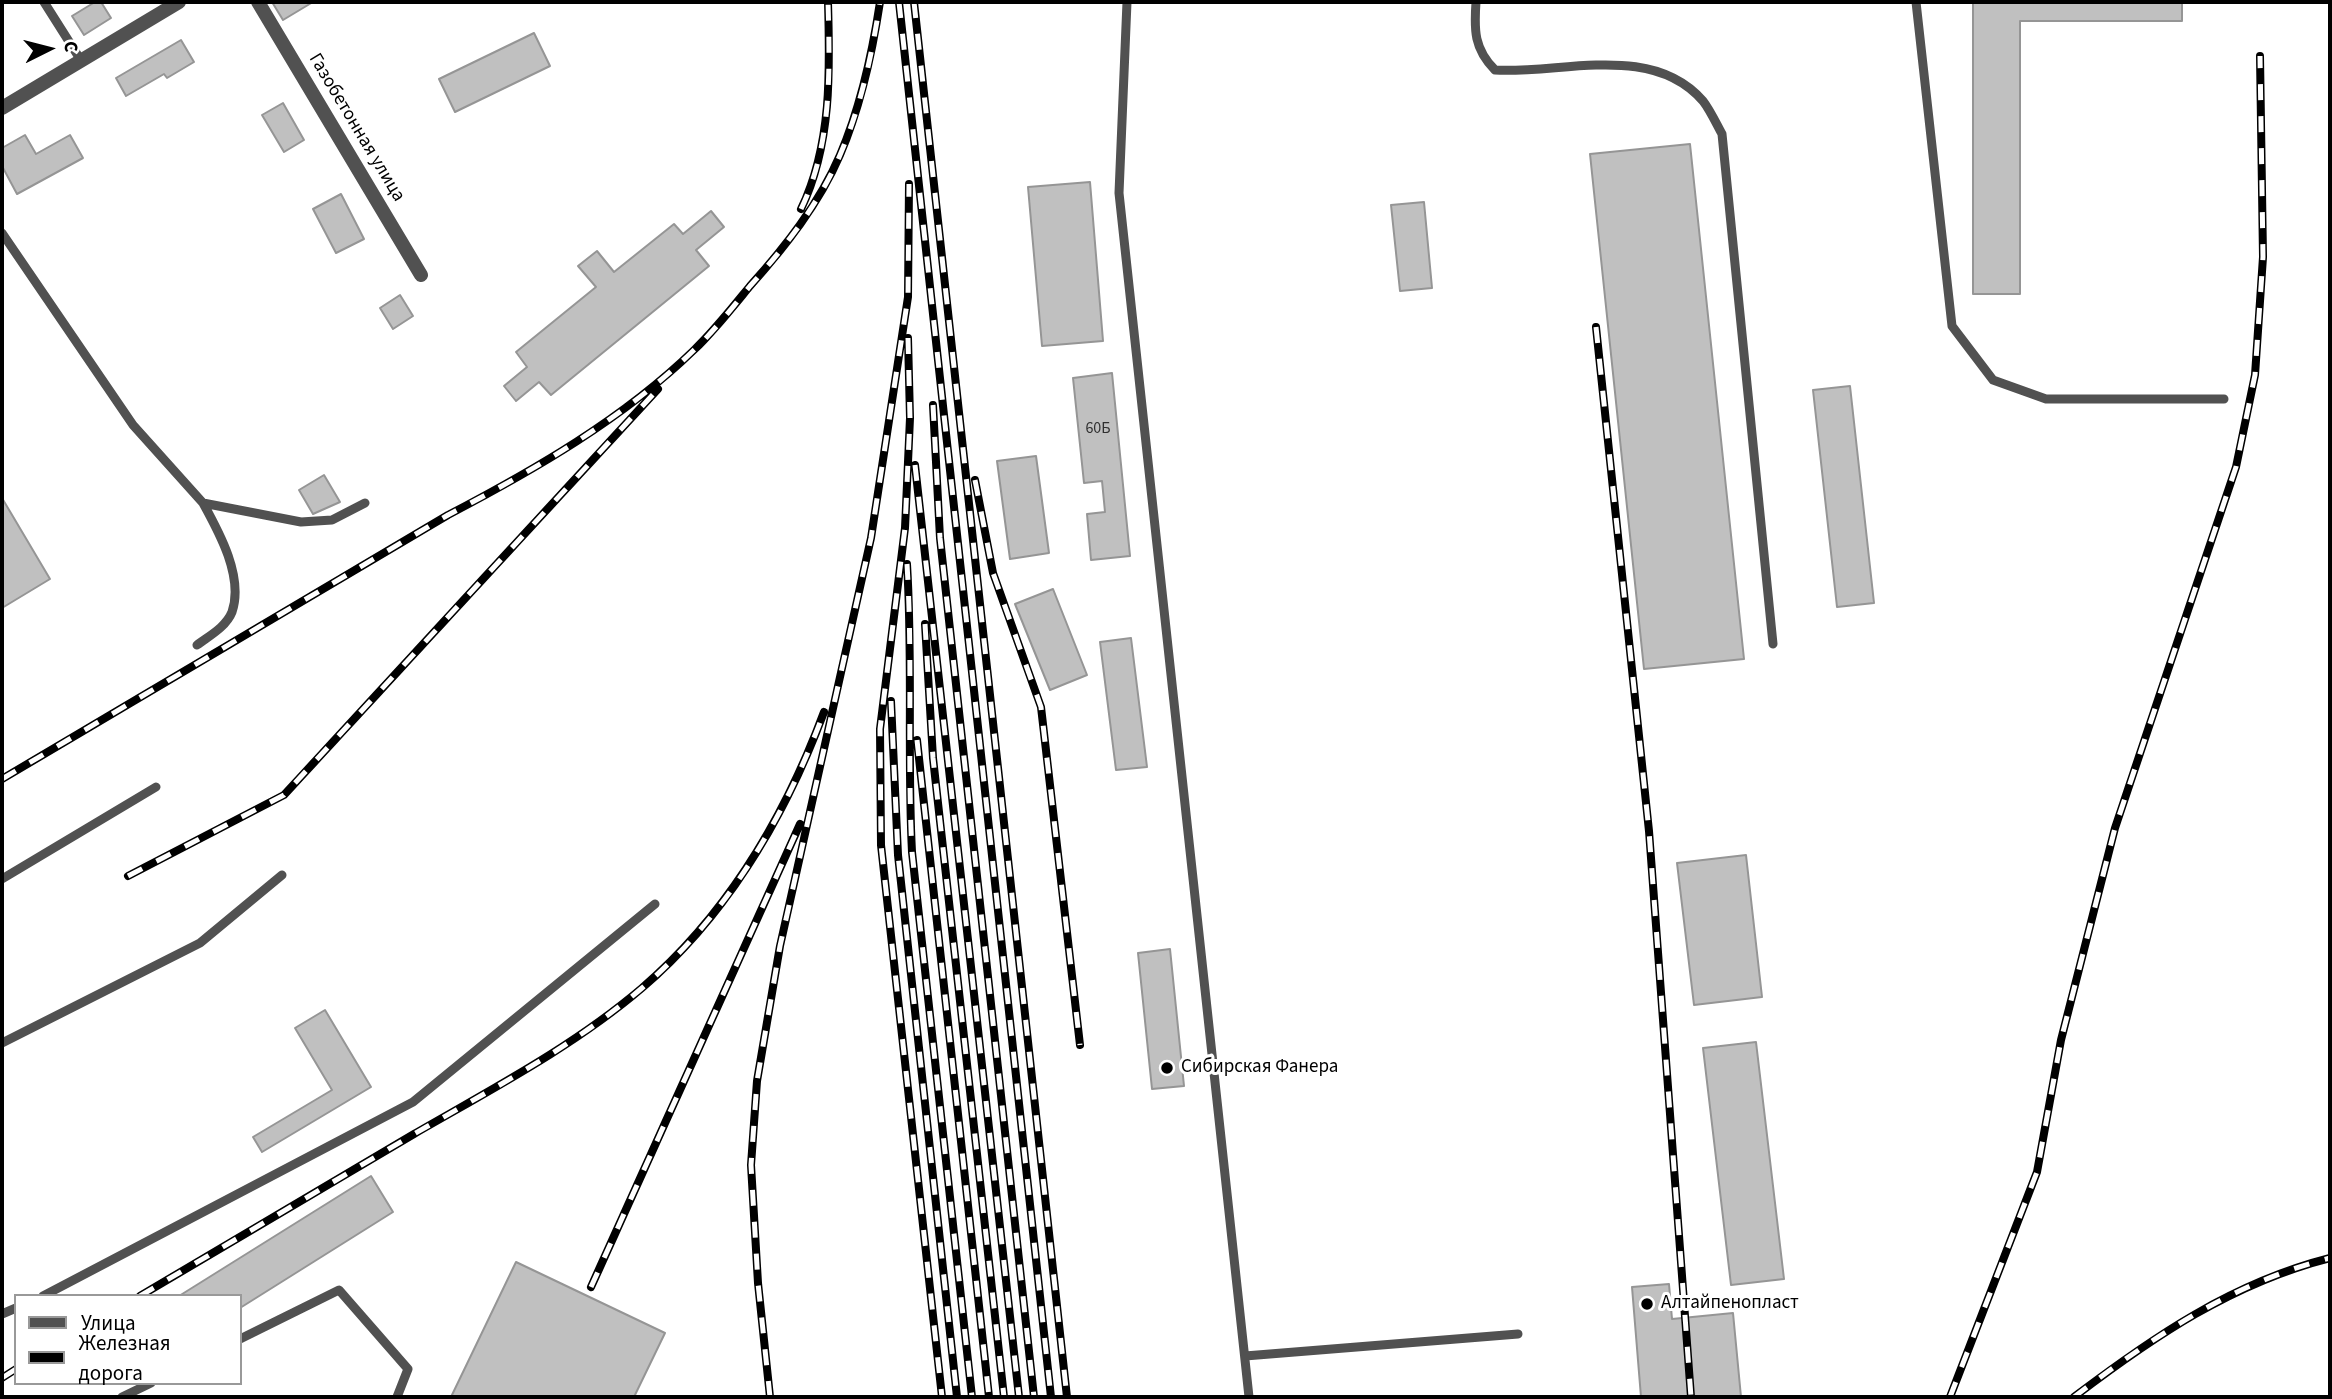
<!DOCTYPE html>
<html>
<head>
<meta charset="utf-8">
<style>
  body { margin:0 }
  #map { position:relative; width:2332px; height:1399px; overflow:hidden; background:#fff; font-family:"Source Sans 3",sans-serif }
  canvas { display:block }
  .frame { position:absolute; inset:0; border:4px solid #000; pointer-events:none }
  .legend { position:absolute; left:14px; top:1294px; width:228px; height:91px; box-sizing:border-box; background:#fff; border:2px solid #999; margin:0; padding:9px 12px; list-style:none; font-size:21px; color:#000 }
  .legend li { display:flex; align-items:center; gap:14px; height:35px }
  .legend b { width:35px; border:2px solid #999 }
  .north { position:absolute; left:14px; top:14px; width:70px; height:70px; -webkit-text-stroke:5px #fff; paint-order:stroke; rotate:84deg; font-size:19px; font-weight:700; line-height:28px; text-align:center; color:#000 }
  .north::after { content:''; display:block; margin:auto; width:24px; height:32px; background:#000; clip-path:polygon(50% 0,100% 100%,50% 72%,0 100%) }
</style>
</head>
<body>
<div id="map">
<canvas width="2332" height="1399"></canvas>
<div class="frame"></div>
<ul class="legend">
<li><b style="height:9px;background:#515151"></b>Улица</li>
<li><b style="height:9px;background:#000"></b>Железная дорога</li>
</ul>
<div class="north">С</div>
</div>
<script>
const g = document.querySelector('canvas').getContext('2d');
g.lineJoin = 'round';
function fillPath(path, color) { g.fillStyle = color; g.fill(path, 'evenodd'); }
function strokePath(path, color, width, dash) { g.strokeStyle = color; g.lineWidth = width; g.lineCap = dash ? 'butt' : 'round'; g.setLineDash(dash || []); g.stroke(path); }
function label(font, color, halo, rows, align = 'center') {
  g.font = font + ' "Source Sans 3",sans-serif'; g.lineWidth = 6; g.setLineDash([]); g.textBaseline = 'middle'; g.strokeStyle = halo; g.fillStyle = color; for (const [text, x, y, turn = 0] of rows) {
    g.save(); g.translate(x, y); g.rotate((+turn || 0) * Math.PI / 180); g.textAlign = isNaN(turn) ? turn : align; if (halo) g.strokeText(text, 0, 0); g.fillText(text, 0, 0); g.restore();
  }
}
const building = new Path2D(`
  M95 2H101L111 18 84 35 72 16Z
  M272 2H313L283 20Z
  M1973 2H2182V21H2020V294H1973Z
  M534 33 550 66 455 112 439 79Z
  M181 40 194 62 167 78 164 74 126 96 116 78Z
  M283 103 304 140 284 152 262 115Z
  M25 135 36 154 70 135 83 158 17 194 2 166V148Z
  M1690 144 1744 659 1644 669 1590 154Z
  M1090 182 1103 341 1042 346 1028 187Z
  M341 194 364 239 336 253 313 209Z
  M1424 202 1432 288 1400 291 1391 205Z
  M711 211 724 227 696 250 709 266 551 395 539 382 516 401 504 386 527 367 516 352 596 287 578 266 597 251 614 272 674 224 683 234Z
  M400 295 413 316 393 329 380 308Z
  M1112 373 1130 556 1091 560 1087 514 1105 512 1102 481 1084 483 1073 378Z
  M1850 386 1874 603 1837 607 1813 390Z
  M1036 456 1049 553 1010 559 997 461Z
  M324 475 340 502 313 514 299 490Z
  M2 498 50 579 2 608Z
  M1053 589 1087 675 1050 690 1015 604Z
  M1131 638 1147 767 1116 770 1100 642Z
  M1746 855 1762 997 1694 1005 1677 863Z
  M1170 949 1184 1086 1152 1089 1138 953Z
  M325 1010 371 1087 262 1152 253 1137 332 1090 295 1028Z
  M1756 1042 1784 1279 1731 1285 1703 1048Z
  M371 1176 393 1212 240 1308V1296H179Z
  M516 1262 665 1333 634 1397H451Z
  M1669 1284 1672 1319 1733 1313 1741 1397H1641L1632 1287Z`);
fillPath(building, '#c0c0c0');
strokePath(building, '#959595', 2);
strokePath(new Path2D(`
  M44 2 82 62
  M1127 2 1119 193 1249 1397
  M1476 2C1474 30 1474 49 1495 70 1562 74 1652 42 1703 101 1710 110 1716 123 1722 134L1773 644
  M1916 2 1952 326 1993 380 2046 399H2224
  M2 233 133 425 203 503 301 522 332 520 365 503
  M197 645C209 636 226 627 232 612 244 577 219 532 203 503
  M2 879 156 787
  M2 1043 200 943 282 875
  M43 1296 413 1102 655 904
  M2 1314 16 1308
  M240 1339 339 1290 408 1369 397 1397
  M1245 1356 1518 1334
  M122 1397 151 1383`), '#515151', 9);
strokePath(new Path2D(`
  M258 2 421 275
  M2 108 179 2`), '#515151', 14);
const rail = new Path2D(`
  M899 2 1051 1397
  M914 2 1067 1397
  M801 209C832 145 830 70 828 2
  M1596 327 1649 831 1691 1397
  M908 338 910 418 905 528 880 729 881 845 942 1397
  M933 405 940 538 1034 1397
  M915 465 1019 1397
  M975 480 993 573 1041 707 1080 1045
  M907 564C913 660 907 756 912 852L972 1397
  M925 624 933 758 1004 1397
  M891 701 898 855 957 1397
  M917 740 989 1397
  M2 779 448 515C534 470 623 419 694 350 714 331 732 308 750 286 785 247 819 204 840 155 861 106 872 55 880 2
  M128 876 284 795 658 389
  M591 1287 800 824
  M140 1296C231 1242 323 1188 414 1134 492 1089 574 1046 642 988 728 914 785 817 824 712
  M2 1378 16 1369
  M770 1397 758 1283 751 1165 757 1081 780 946 871 538 908 297 909 184
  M1950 1397 2037 1172 2061 1040 2115 828 2236 467 2255 375 2263 257 2260 56
  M2074 1397C2153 1337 2232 1283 2330 1258`);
strokePath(rail, '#000', 8);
strokePath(rail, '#fff', 5, [16]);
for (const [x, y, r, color] of [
  [1167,1068,7,"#000"],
  [1647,1304,7,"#000"]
]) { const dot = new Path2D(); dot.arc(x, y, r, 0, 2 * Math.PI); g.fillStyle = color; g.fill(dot); strokePath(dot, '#fff', 2.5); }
label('16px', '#303030', null, [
  ["60Б",1098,429]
]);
label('19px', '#000', '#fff', [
  ["Газобетонная улица",356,128,59]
]);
label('19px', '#000', '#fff', [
  ["Сибирская Фанера",1181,1068],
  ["Алтайпенопласт",1661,1304]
], 'left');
</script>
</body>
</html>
